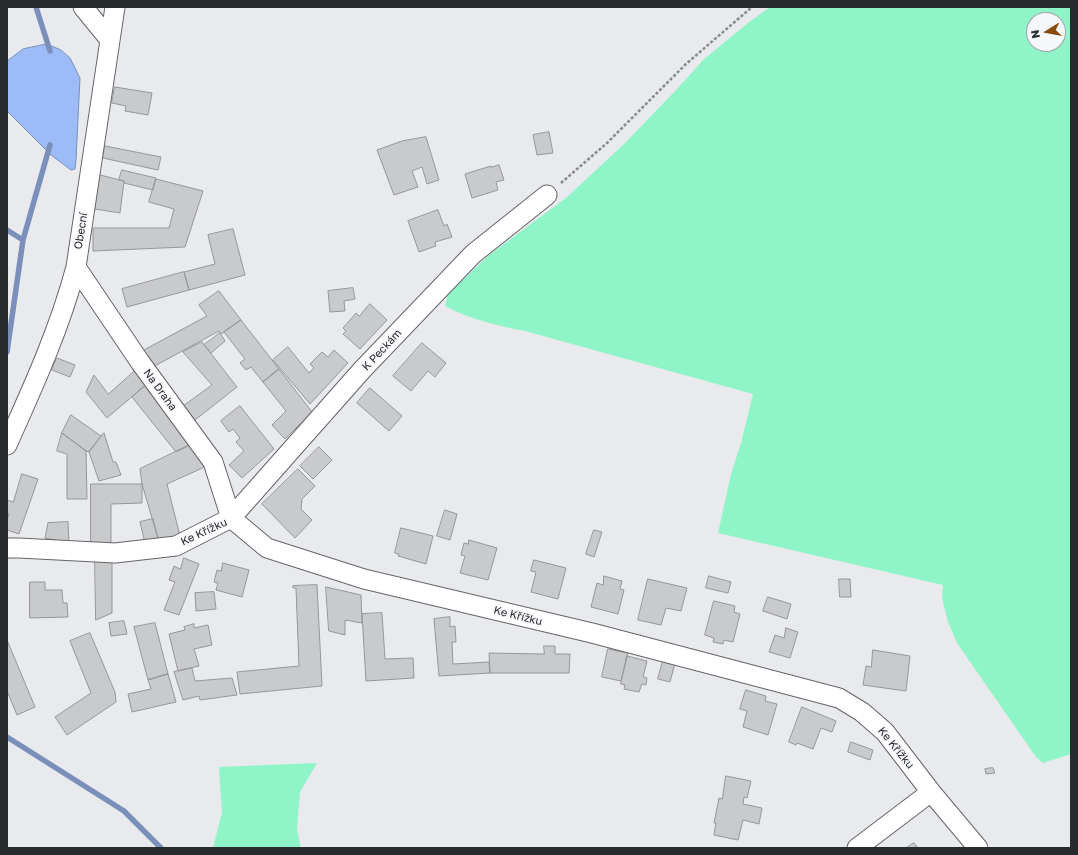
<!DOCTYPE html>
<html>
<head>
<meta charset="utf-8">
<style>
  body { margin:0 }
  #map { position:relative; width:1078px; height:855px; overflow:hidden; background:#e9eaed; font-family:"Golos Text",sans-serif }
  canvas { display:block }
  .frame { position:absolute; inset:0; border:8px solid #292a2b; pointer-events:none }
  .north { position:absolute; left:1026px; top:12px; width:40px; height:40px; box-sizing:border-box; background:#f6f7fa; border:1px solid #a4a5a7; border-radius:50%; rotate:259deg; font-size:11px; font-weight:700; line-height:16px; text-align:center; color:#292a2b }
  .north::after { content:''; display:block; margin:auto; width:14px; height:18px; background:#884b0b; clip-path:polygon(50% 0,100% 100%,50% 72%,0 100%) }
</style>
</head>
<body>
<div id="map">
<canvas width="1078" height="855"></canvas>
<div class="frame"></div>
<div class="north">N</div>
</div>
<script>
const g = document.querySelector('canvas').getContext('2d');
g.lineJoin = 'round';
function fillPath(path, color) { g.fillStyle = color; g.fill(path, 'evenodd'); }
function strokePath(path, color, width, dash) { g.strokeStyle = color; g.lineWidth = width; g.lineCap = dash ? 'butt' : 'round'; g.setLineDash(dash || []); g.stroke(path); }
function label(font, color, halo, rows, align = 'center') {
  g.font = font + ' "Golos Text",sans-serif'; g.lineWidth = 3.5; g.setLineDash([]); g.textBaseline = 'middle'; g.strokeStyle = halo; g.fillStyle = color; for (const [text, x, y, turn = 0] of rows) {
    g.save(); g.translate(x, y); g.rotate((+turn || 0) * Math.PI / 180); g.textAlign = isNaN(turn) ? turn : align; if (halo) g.strokeText(text, 0, 0); g.fillText(text, 0, 0); g.restore();
  }
}
fillPath(new Path2D(`
  M770 7H1071V754L1043 763 1036 757 957 643 948 622 942 598 943 585 718 533 731 474 741 443 753 394 525 331C498 326 469 319 445 306L448 294 489 255 566 198 623 145 677 89 704 59 748 23ZM1034 20H1058V44H1034Z
  M317 763 300 792 297 829 301 848H213L222 812 219 767Z`), '#8ff5c8');
const water = new Path2D(`
  M47 44 61 50 70 58 80 78 76 160 75 169 71 170 51 155 7 111V61L23 49Z`);
fillPath(water, '#9dbbf7');
strokePath(water, '#7a90ba', 1);
strokePath(new Path2D(`
  M36 7 50 51
  M7 230 23 240 7 352
  M23 240 50 145
  M7 737 124 811 161 848`), '#7a90ba', 5.5);
const building = new Path2D(`
  M115 87 152 93 148 115 125 111 126 106 112 103Z
  M549 132 553 153 537 155 533 135Z
  M426 137 439 180 427 184 422 167 412 171 418 187 394 195 377 150 402 141Z
  M105 146 161 157 158 170 103 158Z
  M499 165 504 180 496 182 498 190 472 198 465 174 491 166V167Z
  M122 170 156 178 153 190 124 183V181L119 180Z
  M100 175 124 181 120 213 95 209Z
  M156 179 203 191 185 247 93 251V228H169L174 209 149 202Z
  M438 210 444 226 447 224 452 237 435 242 436 246 419 252 408 221Z
  M233 229 245 275 189 290 184 272 215 264 208 235Z
  M184 272 189 290 127 307 122 289Z
  M353 288 355 299 344 301 345 311 330 312 328 291Z
  M219 291 241 320 221 334 219 331 151 368 142 351 207 316 199 305Z
  M370 304 387 320 360 349 343 334 346 331 343 328 356 313 359 316Z
  M241 320 279 369 263 382 251 367 246 370 240 363 245 359 224 332Z
  M220 333 225 341 211 353 204 345Z
  M202 342 237 387 195 420 183 406 212 385 183 352Z
  M422 343 446 363 435 377 428 371 411 391 393 376Z
  M288 347 309 373 314 368 310 364 322 352 328 357 334 350 348 363 310 404 273 360Z
  M57 358 75 365 70 377 52 370Z
  M137 369 148 383 107 418 86 392 94 375 108 394Z
  M279 369 312 412 285 439 272 425 286 411 263 382Z
  M148 383 194 443 176 452 132 397Z
  M370 388 402 416 389 431 357 403Z
  M240 406 274 449 242 478 229 465 244 451 236 442 240 438 233 429 229 432 221 421Z
  M71 415 101 436 89 452 86 451 62 433Z
  M62 433 86 451 87 499H67V454L57 451Z
  M104 433 113 462H116L121 475 99 481 89 452Z
  M194 443 209 465 167 484 180 536 159 542 142 484 140 469Z
  M319 447 332 460 313 479 300 466Z
  M298 469 315 486 302 499 301 509 312 520 295 538 262 504Z
  M22 474 38 479 19 534 7 530V520L9 514 7 513V500L13 502Z
  M91 484H142V503L111 504V544H91Z
  M445 510 457 514 450 540 437 536Z
  M153 519 159 542 145 543 140 522Z
  M68 522 69 543 45 538 48 523Z
  M401 528 433 536 426 564 398 556 399 554 395 553Z
  M594 530 602 532 594 557 586 554Z
  M469 540 497 548 488 580 460 573 465 556 461 555 464 543 468 544Z
  M184 558 199 564 179 615 164 610 175 582 169 580 174 566 180 569Z
  M95 559H112V613L96 620Z
  M534 560 566 568 558 599 531 592 536 572 531 571Z
  M223 563 249 570 242 597 216 590 218 583 214 582 217 570 221 571Z
  M604 576 622 581 620 589 624 590 618 614 591 607 597 583 603 585Z
  M709 576 731 582 728 593 706 588Z
  M648 579 687 588 681 611 666 608 661 625 638 620Z
  M839 579H850L851 597H840Z
  M30 582H45V590H62L63 603H67L68 617 30 618Z
  M317 585 322 686 240 694 237 672 299 666 296 588H293V586Z
  M326 587 361 595 362 623 345 620V635L329 631Z
  M214 592 216 609 196 611 195 593Z
  M768 597 791 604 787 619 763 611Z
  M714 601 735 606 734 612 740 614 733 642 724 640 723 644 713 642 714 638 705 635Z
  M382 613 385 659 413 658 414 678 366 681 362 614Z
  M450 617V627L455 626 456 642H452L453 664 489 662 490 673 439 676 434 619Z
  M124 621 127 634 111 636 109 623Z
  M155 623 168 674 148 680 134 627Z
  M194 624V628L208 625 212 645 194 649 199 666 178 671 169 634 185 630 184 627Z
  M786 628 798 632 790 658 769 652 775 635 784 638Z
  M90 633 115 692 116 702 67 735 55 717 91 693 70 641Z
  M7 640 35 707 17 715 7 691Z
  M544 646H555V654H570L569 673H490L489 653 544 654Z
  M608 649 628 653 621 681 602 677Z
  M873 650 910 656 906 691 863 685 866 666 871 667Z
  M627 656 647 661 643 677 647 678 646 685 642 684 639 692 624 689 625 685 621 684Z
  M663 661 675 663 670 682 658 679Z
  M192 668 195 681 232 678 237 695 200 700 199 696 183 700 174 672Z
  M168 674 176 702 132 712 128 694 151 689 148 680Z
  M746 690 766 696 765 701 777 704 768 735 743 727 747 711 740 709Z
  M802 707 836 721 832 732 821 728 813 749 797 743 796 745 789 742Z
  M851 742 873 750 870 760 848 752Z
  M993 768 995 773 986 774 985 769Z
  M726 776 751 781 747 798 744 797 743 804 762 808 759 824 743 820 738 840 714 835 716 823H714L719 798 722 799Z
  M914 843 918 848H906Z`);
fillPath(building, '#c9cacc');
strokePath(building, '#959699', 1);
const street = new Path2D(`
  M83 7 110 40
  M76 267 140 362 213 462 231 518
  M7 445C33 387 60 328 76 267L115 7
  M231 518 267 548 364 579 592 633 839 698 862 712 885 732 931 792 978 848
  M7 548H19L115 553 176 546 231 518 362 370 473 254 547 195
  M857 848 931 792`);
strokePath(street, '#646568', 21);
strokePath(new Path2D(`
  M561 183 607 143 686 64 752 7`), '#898a8c', 2.5, [3, 2]);
strokePath(street, '#fff', 19);
label('11px', '#292a2b', '#f6f7fa', [
  ["Obecní",81,231,-81],
  ["K Peckám",382,350,-47],
  ["Na Draha",160,390,54],
  ["Ke Křížku",204,532,-25],
  ["Ke Křížku",518,616,14],
  ["Ke Křížku",896,748,51]
]);
</script>
</body>
</html>
